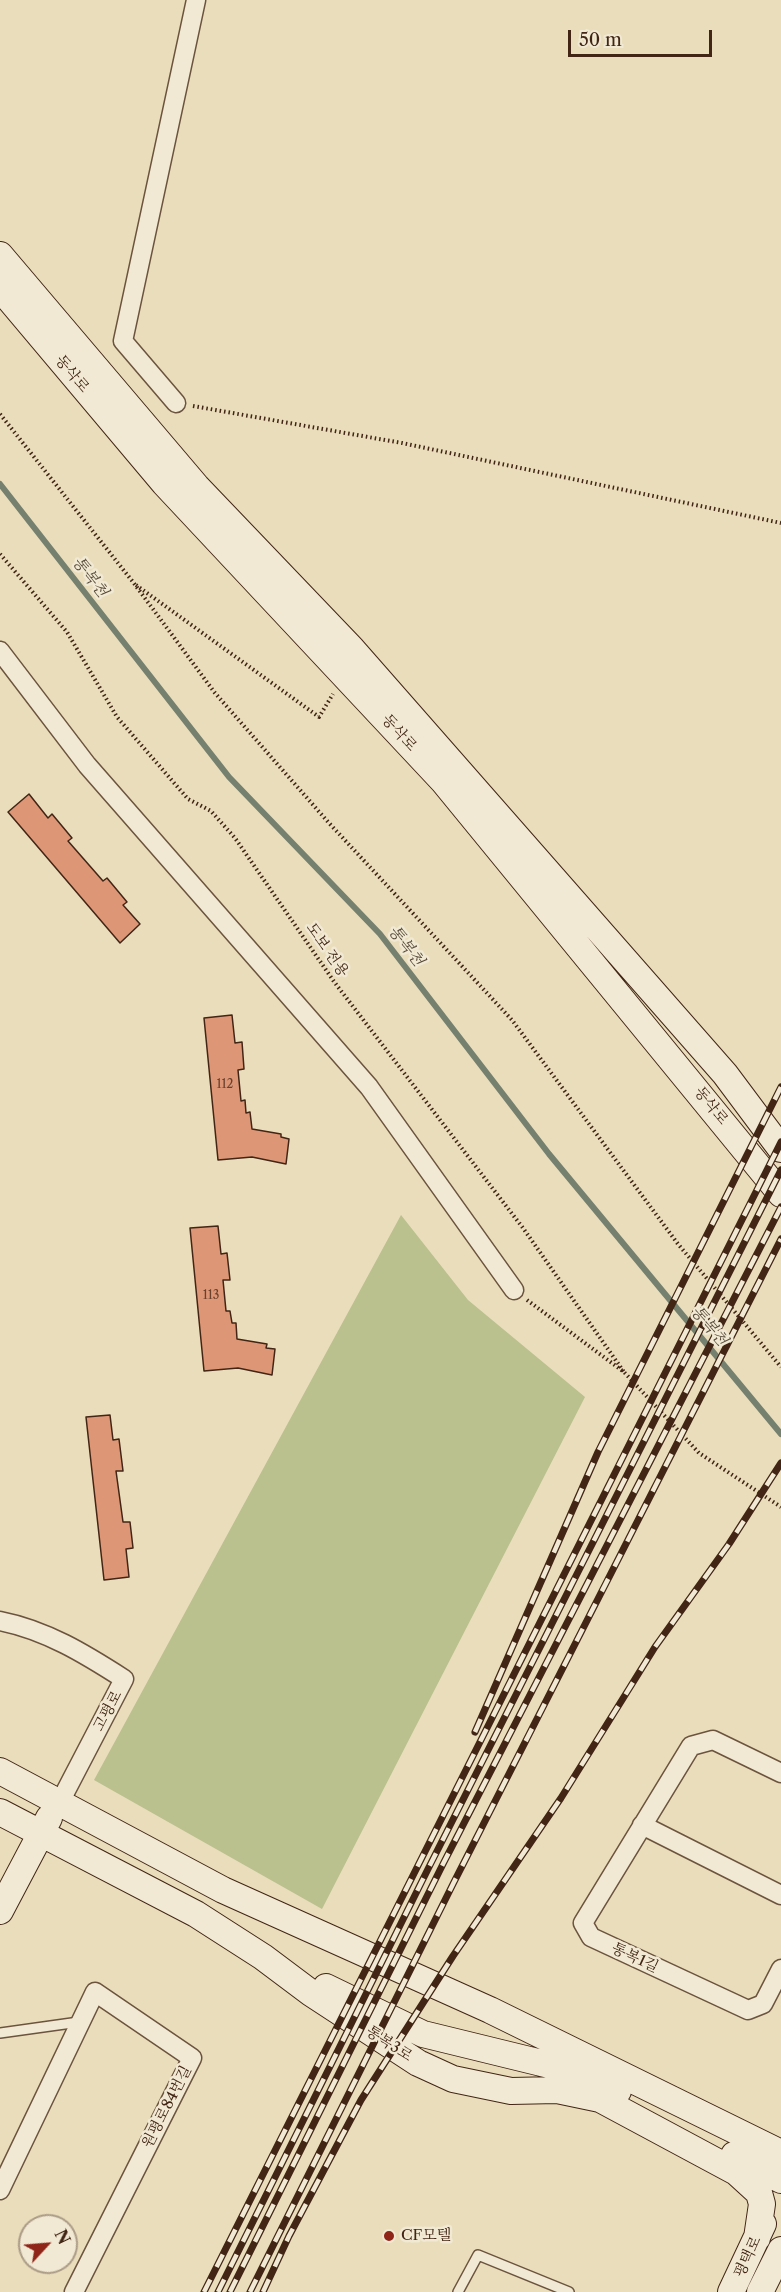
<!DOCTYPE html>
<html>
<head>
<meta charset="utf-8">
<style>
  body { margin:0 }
  #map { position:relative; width:781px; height:2292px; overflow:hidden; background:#e9ddbb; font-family:"Libre Caslon Text",serif }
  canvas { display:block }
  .north { position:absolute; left:18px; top:2214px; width:60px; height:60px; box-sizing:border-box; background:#f1e9d3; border:2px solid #ab9b87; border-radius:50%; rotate:64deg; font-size:16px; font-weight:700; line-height:24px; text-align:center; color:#422515 }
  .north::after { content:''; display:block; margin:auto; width:21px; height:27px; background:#8f2418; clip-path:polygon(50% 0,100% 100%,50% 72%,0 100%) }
  .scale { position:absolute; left:568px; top:30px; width:144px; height:27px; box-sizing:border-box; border:3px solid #422515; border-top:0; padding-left:8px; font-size:18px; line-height:21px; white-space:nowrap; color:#422515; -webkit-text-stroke:4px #f1e9d3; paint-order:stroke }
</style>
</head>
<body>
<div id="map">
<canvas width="781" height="2292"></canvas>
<div class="north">N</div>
<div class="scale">50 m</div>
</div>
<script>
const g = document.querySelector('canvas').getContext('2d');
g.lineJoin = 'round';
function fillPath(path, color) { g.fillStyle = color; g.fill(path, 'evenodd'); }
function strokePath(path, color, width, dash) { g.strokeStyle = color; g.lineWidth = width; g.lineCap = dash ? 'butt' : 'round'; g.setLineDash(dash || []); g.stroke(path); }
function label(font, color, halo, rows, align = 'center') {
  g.font = font + ' "Libre Caslon Text","Noto Serif KR",serif'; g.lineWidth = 5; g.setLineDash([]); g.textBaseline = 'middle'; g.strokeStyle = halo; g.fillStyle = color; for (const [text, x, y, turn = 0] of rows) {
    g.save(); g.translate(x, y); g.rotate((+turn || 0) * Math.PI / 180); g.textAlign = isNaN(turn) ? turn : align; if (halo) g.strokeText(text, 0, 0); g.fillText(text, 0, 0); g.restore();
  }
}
fillPath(new Path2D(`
  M401 1215 468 1300 585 1397 322 1909 94 1780Z`), '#bac08e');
strokePath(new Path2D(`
  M0 484 229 777 380 934 549 1154 781 1434`), '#76806f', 6);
const building = new Path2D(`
  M29 794 48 818 52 814 72 838 68 841 103 881 107 878 127 902 123 905 140 924 120 943 8 812Z
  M232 1015 235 1043 242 1042 244 1069 238 1070 241 1101 245 1100 246 1113 250 1112 252 1129 281 1134V1137L289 1139 286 1164 252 1157 218 1160 204 1018Z
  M218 1226 221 1254 227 1253 230 1280H223L226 1311H230L232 1323H236L237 1339 267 1344 266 1348 275 1349 272 1375 238 1368 204 1371 190 1228Z
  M110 1415 113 1440 119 1439 123 1471H116L123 1522H130L133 1548 126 1549 129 1577 104 1580 86 1417Z`);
fillPath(building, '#dd9676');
strokePath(building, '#422515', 1.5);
const lane = new Path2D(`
  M0 2033 79 2022
  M458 2292 478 2255 569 2292`);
const street = new Path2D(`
  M176 403 123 341 196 0
  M0 651 87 765 369 1087 514 1290
  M0 1621C46 1630 85 1654 124 1679L60 1802
  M781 1773 713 1740 691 1746 583 1923 591 1937 748 2010 763 2004 781 1969
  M642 1825 781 1895
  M0 2190 95 1992 192 2058 74 2292`);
const secondary = new Path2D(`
  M0 255 197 487 352 649 725 1074 781 1149
  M0 288 164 483 443 781 781 1194
  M0 1771 223 1890 490 2010 781 2153
  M0 1812 196 1914 263 1957 311 1993 418 2063 453 2079 511 2091 557 2090 600 2099 736 2172 759 2193 762 2204 757 2238
  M0 1911 49 1818
  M326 1987 423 2034 562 2068 618 2091
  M734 2155 781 2180
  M731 2292 763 2224
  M760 2292 781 2250`);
strokePath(lane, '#6c533e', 12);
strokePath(street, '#6c533e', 21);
strokePath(secondary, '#422515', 28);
strokePath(new Path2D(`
  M193 406 402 443 781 523
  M0 414 133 582 215 693 329 823 512 1020 678 1244 781 1367
  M0 554 67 632 117 717 188 799 211 811 235 838 335 983 523 1228 624 1372
  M136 585 319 717 333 694
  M527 1300 624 1372 699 1453 781 1507`), '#422515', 4, [1.5, 3]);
strokePath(lane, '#f1e9d3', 9);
strokePath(street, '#f1e9d3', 18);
strokePath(secondary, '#f1e9d3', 26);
const rail = new Path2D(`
  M475 1732 598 1452 781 1087
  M204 2292 781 1142
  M218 2292 429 1867 781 1170
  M230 2292 444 1862 781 1207
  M250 2292 454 1882 781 1239
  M263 2292 289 2236 361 2100 453 1956 561 1798 655 1647 729 1544 781 1463`);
strokePath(rail, '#422515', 7);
strokePath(rail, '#f1e9d3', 4.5, [14]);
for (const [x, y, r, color] of [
  [389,2236,6,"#8f2418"]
]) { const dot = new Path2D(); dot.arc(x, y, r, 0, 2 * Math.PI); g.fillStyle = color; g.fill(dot); strokePath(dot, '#f1e9d3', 2); }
label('12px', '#69412d', null, [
  ["112",225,1085],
  ["113",211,1296]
]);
label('15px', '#422515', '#f1e9d3', [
  ["동삭로",72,374,50],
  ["동삭로",399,733,48],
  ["도보 전용",327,950,55],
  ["동삭로",711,1106,51],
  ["고평로",108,1711,-62],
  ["통복1길",635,1958,25],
  ["통복3로",389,2044,33],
  ["원평로84번길",167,2107,-63],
  ["평택로",748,2257,-65]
]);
label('15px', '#422515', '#f1e9d3', [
  ["CF모텔",401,2236]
], 'left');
label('italic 16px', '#584b3a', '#f1e9d3', [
  ["통복천",90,577,52],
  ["통복천",406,946,52],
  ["통복천",709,1326,50]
]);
</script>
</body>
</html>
